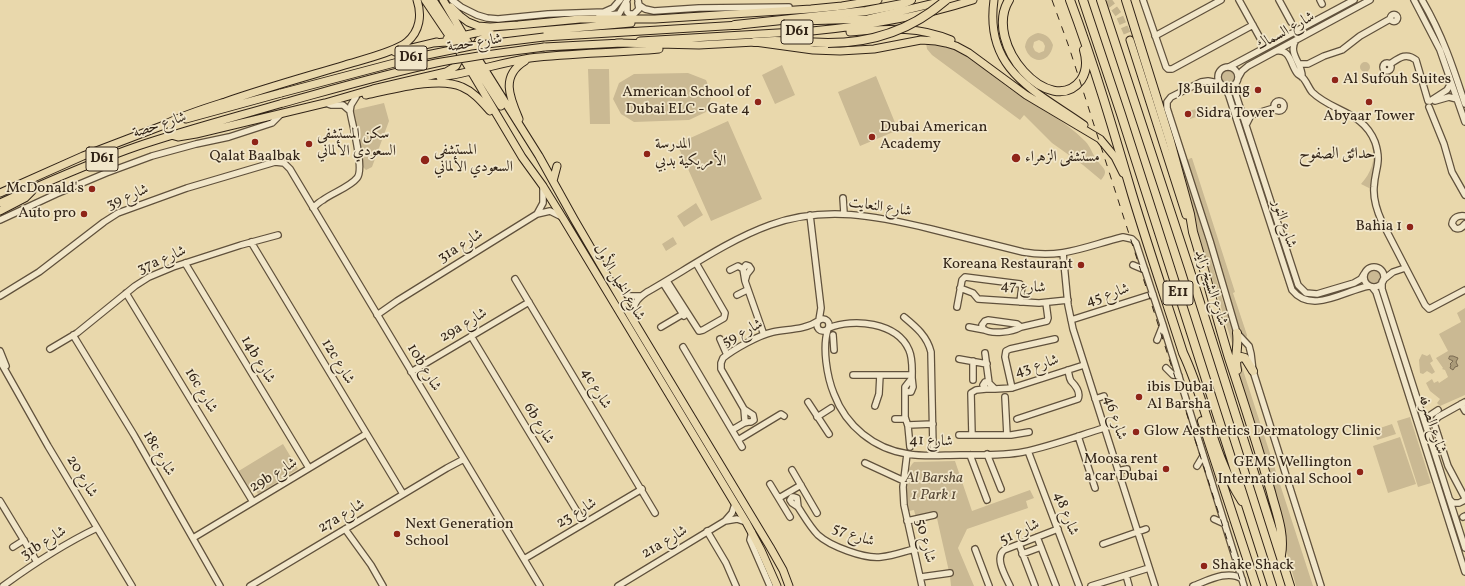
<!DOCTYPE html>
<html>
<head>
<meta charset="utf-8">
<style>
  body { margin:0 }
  canvas { display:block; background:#e9d8ac }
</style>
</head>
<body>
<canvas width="1465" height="586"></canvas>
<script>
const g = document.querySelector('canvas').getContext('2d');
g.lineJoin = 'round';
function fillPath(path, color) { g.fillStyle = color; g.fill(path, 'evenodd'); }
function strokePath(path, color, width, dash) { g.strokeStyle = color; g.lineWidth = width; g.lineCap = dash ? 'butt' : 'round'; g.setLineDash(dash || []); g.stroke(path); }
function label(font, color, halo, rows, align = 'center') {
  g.font = font + ' Vollkorn,Amiri,serif'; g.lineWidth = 3.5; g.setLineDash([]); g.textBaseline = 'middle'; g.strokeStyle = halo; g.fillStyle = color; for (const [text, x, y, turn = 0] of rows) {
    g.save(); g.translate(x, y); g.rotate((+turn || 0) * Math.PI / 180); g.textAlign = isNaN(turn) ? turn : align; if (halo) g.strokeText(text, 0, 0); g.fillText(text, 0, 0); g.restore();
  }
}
fillPath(new Path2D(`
  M1038 33C1046 34 1050 37 1053 45 1050 64 1030 65 1025 47 1026 39 1030 35 1038 33ZM1039 40 1043 42 1045 46 1044 51 1039 53 1035 51 1033 47 1034 42Z
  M926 43C933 44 943 44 950 47 973 56 990 75 1010 89 1034 106 1064 119 1085 141 1091 147 1092 154 1097 160 1102 168 1110 170 1101 180L1083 165 1052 143 1024 115 1020 120 932 55 927 49Z
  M1360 67a5 5 0 1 1 10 0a5 5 0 1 1-10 0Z
  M782 65 795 95 775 104 762 75Z
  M588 69H609L610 124H590Z
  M1220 77a7 7 0 1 1 14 0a7 7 0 1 1-14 0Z
  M688 73 706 80 712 95 706 112 689 120 634 122 621 114 613 99 619 83 634 74Z
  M876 76 898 130 860 146 838 92Z
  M384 103 389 121 372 167 366 170 363 167 350 111Z
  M1163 106C1184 167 1203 229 1220 292 1225 310 1235 328 1235 347L1232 343 1188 200Z
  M1200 108 1202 115 1190 119 1188 111Z
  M728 121 762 199 711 221 677 144Z
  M1372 146C1381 157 1373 176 1371 189L1361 184C1371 173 1376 160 1372 146Z
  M1191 158H1192L1235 292 1233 293 1247 335V337L1240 333 1187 160Z
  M696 203 703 215 684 227 677 216Z
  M673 237 677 244 666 251 662 244Z
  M1367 277a7 7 0 1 1 14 0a7 7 0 1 1-14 0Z
  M1465 308V395L1440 406 1437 403 1440 399 1430 391 1426 383 1432 379 1434 383 1438 381 1439 383 1448 377 1445 370 1442 369 1443 368 1436 358 1448 351 1439 334 1461 322 1457 313Z
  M1422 354 1427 356 1430 354 1433 361 1430 363 1435 372 1432 374 1427 371 1423 374 1420 373 1419 360Z
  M1239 364 1242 367 1313 586H1296L1236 368Z
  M1410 417 1431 483 1418 487 1397 421Z
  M1392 424 1396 434 1377 440 1374 430Z
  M1400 437 1416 484 1388 493 1373 446Z
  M283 444 298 469 258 494 254 487 248 491 237 472Z
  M955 461 972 511 1030 490 1034 498 1026 501 1028 508 967 529 958 548 974 586H951L950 576 936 514 916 518 914 510 909 511C907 497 903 472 914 462Z`), '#cab993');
const water = new Path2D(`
  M1450 356H1453L1458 358 1456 362 1458 366 1455 367 1453 370 1450 368 1451 365 1450 364 1453 361 1449 359Z`);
fillPath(water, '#ab9b79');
strokePath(water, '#7b6b52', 1);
strokePath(new Path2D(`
  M1108 0 1119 15 1130 40`), '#c4b48e', 7, [7, 3.5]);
const minor = new Path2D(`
  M452 0 461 7 477 15 487 18 498 19 548 14 604 12 613 8 620 0
  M638 0 639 5 645 9 654 11 699 8 789 7
  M1143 0 1166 67 1168 69H1172L1253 25
  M1239 0 1260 38
  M1279 0 1291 22
  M1320 0 1322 4
  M1414 0 1440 50 1465 122
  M1422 0C1442 34 1453 67 1465 104
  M627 4V12L629 14H634L639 9 638 3
  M1390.5 18a3.5 3.5 0 1 1 7 0a3.5 3.5 0 1 1-7 0Z
  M599 16 619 14 627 0
  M1155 36 1221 0
  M1296 40C1287 53 1303 64 1302 77
  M1276 51C1291 49 1290 64 1297 73 1298 75 1300 75 1302 77 1306 80 1308 87 1312 92 1332 112 1363 111 1375 142 1382 163 1375 168 1374 187 1373 199 1377 211 1382 222L1425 305 1429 309 1465 290
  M1383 67a4 4 0 1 1 8 0a4 4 0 1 1-8 0Z
  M1299 64H1308L1324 56 1342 50 1360 36 1390 19
  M1390 64C1399 58 1406 52 1416 60L1428 101
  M1218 77a10 10 0 1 1 20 0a10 10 0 1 1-20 0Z
  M1229 67 1354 0
  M1238 78 1242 71 1248 66 1370 0
  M1219 83 1208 81 1201 82 1171 97 1167 102V108L1210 241 1237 333 1249 346 1251 354 1253 371 1321 586
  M1236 83V95L1298 285 1306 293 1317 294 1354 283 1361 279 1364 274
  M1225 87 1229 96 1237 121 1292 290C1312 315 1345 290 1369 286
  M1430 101 1447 90 1451 83
  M1435 101 1449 97 1457 99
  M1274 106a5 5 0 1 1 10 0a5 5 0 1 1-10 0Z
  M325 103 331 105H343L350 111
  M1429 107 1444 144 1452 172 1465 195
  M1246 125 1251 115 1274 108
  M843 198 844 213
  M313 208C316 205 319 202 323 200 332 193 350 187 357 178 365 169 352 124 350 111L351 105 356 97
  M537 214 543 203V186
  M810 215 821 308 819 320
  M1465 216C1459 215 1453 217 1452 224L1455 228C1459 230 1462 228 1465 224
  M0 220 56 194 106 173 152 156 196 144 229 137 272 123 282 113
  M251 242 403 494
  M1063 253 1068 305 1073 329 1155 586
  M185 263 309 468
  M746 265 749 266 751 269 747 274 745 281 743 269Z
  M1133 265 1145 270
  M1364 277a10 10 0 1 1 20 0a10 10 0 1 1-20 0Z
  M730 270 738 266 743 269
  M515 279 655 513
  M1383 280 1393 272 1405 268
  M667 281 699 331 703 330 724 318 725 313 696 263
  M745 281 764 335
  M1382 282V289L1465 548
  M663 283 684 316
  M614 287 629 296H641
  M1372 287 1376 292 1465 572
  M960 288 973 293 978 299 1039 303 1068 300
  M126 293 253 502
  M737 295 747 290
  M0 296 39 272 104 222 118 213 187 188 275 162 284 163 290 169 540 586
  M957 307 962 280 965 277 1020 284 1022 286 1020 302
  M377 315 397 301 537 214 550 211 562 217
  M904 317C916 327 927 336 931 352L933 447
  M817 325a6 6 0 1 1 12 0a6 6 0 1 1-12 0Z
  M633 319C633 305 635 300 647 292 686 270 728 240 770 225 825 205 877 216 931 229 962 237 992 244 1023 252 1063 259 1086 246 1123 237L1132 239 1136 243 1163 325 1244 586
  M988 320 1017 324 1021 327C1012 332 992 335 983 329L982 325 985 321Z
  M1071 320 1153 294
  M661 327 683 314
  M969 327 985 330
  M1021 327 1047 321 1048 318 1046 303
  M829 328C853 318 897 322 909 350 913 359 912 369 912 378
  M828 329C822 347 827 377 834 394 846 426 874 449 908 454 925 457 943 455 960 455 980 455 1003 456 1023 452 1051 446 1078 436 1104 428
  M73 335 134 435 220 586
  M833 335 834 350
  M471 336 584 523
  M720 339 727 355
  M1157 340 1163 325
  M683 347 742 447
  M50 349 77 333 135 286 149 277 173 267 241 245 278 235
  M0 351 6 366
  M985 353 989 383
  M959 359 987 364
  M0 361 48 446 132 586
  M1166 368 1173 375 1179 376
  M411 372 529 302
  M853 375H912
  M912 378 913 387 911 392H908L905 390V387Z
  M973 380V361
  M985 382 989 383 995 389H986L983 385Z
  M1012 388 1005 357 1006 351 1010 349 1055 339
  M995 389 1012 388 1084 365
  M905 390V417L908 426 910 447
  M1005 397 1007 435
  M1095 399 1104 396
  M808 402 829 434
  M1465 402 1438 417 1434 423 1448 466 1465 498
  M1461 404 1465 411
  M875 406 879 394 880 375
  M744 409 721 369V363L723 358C734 349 759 335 773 332 788 329 805 330 818 321
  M744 409 753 415 754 420 751 422H748L745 421Z
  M817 417 831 408
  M895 419H905
  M1017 419 1078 399C1081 392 1076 386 1071 381 1069 378 1069 374 1068 370
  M908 425 933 424
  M1426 425 1429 416 1438 410
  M732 430 744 423 748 422
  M959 435H1011L1029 432
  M972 435 971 393 976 390 986 389
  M1078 436 1095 488
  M738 440 781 414 784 416
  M1028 451 1079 586
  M907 454 903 487 904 505 922 586
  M987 454 1001 489
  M970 455 987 500
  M865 463 904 481
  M1197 466 1203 456
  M792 470 817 513
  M1118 471 1127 469
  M770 484 790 517
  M792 497H794L797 498 798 507 792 503 790 500Z
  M779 498 801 485
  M1450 500 1453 503H1459L1465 500
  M0 501 37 562
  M798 507C804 516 810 527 818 535 830 546 864 559 881 557 892 556 903 552 914 549
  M1463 517 1465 516
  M1214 519 1225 524
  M725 521 737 519 746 522
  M907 521 934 515
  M345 529 371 565 383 586
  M707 531 726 563 736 586
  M752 532 750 540 770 586
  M1037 537 1056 586
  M193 538 366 434
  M1019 544 1035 586
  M1103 544 1146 529
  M13 547 24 540
  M975 549 989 586
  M1022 554 1041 547
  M524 559 642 489
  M1126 575 1129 586
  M921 577 950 573
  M3 586C33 564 64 544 97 528
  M250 586 447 468 464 459
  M618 586 725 521 732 513 735 504
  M1010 586C1006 577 994 558 1004 550L1058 529
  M1091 586 1149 568
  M1193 586C1207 581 1228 569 1242 579`);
const major = new Path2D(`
  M425 0 456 46 522 157 543 186 564 220 746 522 761 550 777 586
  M433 0 467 52
  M443 0 473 51 539 156 574 219 633 320 770 547 783 570 789 586
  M994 0C984 71 1036 91 1084 125
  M451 7 460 16 468 22 478 26 490 27 518 25 580 19H655L811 9 842 6 878 0
  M800 21 868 19 943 1
  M850 32C887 29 916 25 951 40
  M544 37 740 25
  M447 39 490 30
  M1130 40 1186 215
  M640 41 812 31C866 26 920 17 973 0
  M433 43 446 42 456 46
  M617 43 699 45 755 42 813 50 840 51 874 49 921 40 936 41 946 43 956 46 969 53 1026 95 1100 139 1115 157 1123 173
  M544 47 622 43
  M474 49 479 40 494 35 631 23
  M395 52 437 42
  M465 54 478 70 501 106
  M440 77C471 73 499 63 530 58 573 53 616 53 659 49
  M366 95C391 90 439 76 462 87 474 92 482 102 490 111
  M186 119 281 93
  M519 119C510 98 500 76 525 61
  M168 123C186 114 206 108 225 102 265 88 305 77 345 65 361 60 395 52 407 42 420 31 422 15 417 0
  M171 135 178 137 196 134 325 103 373 89 446 72 456 66 462 54
  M553 181 557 166
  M0 193 83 156 172 122
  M0 203C45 183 91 162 138 146 186 130 235 117 283 103
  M0 211 25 198 32 191`);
const highway = new Path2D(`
  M1009 0C982 44 1051 120 1081 80 1087 71 1087 60 1084 50
  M1070 0C1094 64 1113 129 1132 194 1148 247 1166 300 1183 353 1206 401 1213 457 1242 501
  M1083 0 1121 114 1272 586
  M1101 0 1189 268 1290 586
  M1126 0 1170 141 1190 214 1193 232C1206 274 1216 316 1229 358 1244 403 1258 447 1271 492 1276 512 1285 533 1281 555
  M735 25 866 11 902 4 911 0
  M755 42 775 41 828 43
  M1237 333C1239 346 1234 358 1237 370
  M1236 360 1241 357 1245 358 1253 371
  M1202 421 1256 586`);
strokePath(minor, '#60513c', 8);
strokePath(major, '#322417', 9);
strokePath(highway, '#322417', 10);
strokePath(minor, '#f1e6c9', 5.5);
strokePath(major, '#e9d8ac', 7);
strokePath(highway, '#e9d8ac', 8);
strokePath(new Path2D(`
  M1052 0 1069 47 1242 586`), '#322417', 1, [7, 7]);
const majorBridge = new Path2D(`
  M281 93 417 57 471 46 544 37
  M283 103C334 89 385 74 436 63 472 56 508 52 544 47`);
const highwayBridge = new Path2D(`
  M828 43C872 43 913 29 946 0`);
strokePath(majorBridge, '#322417', 9, []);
strokePath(highwayBridge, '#322417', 10, []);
strokePath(majorBridge, '#e9d8ac', 7);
strokePath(highwayBridge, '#e9d8ac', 8);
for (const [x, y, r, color] of [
  [1335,80,4,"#8f2418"],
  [1258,90,4,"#8f2418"],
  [758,102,4,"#8f2418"],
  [1369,102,4,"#8f2418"],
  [1188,114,4,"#8f2418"],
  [872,137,4,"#8f2418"],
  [255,142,4,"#8f2418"],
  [309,144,4,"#8f2418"],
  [647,154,4,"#8f2418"],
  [1016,158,5,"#8f2418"],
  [425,160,5,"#8f2418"],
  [92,189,4,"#8f2418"],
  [84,214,4,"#8f2418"],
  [1410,227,4,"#8f2418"],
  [1081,265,4,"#8f2418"],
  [1139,397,4,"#8f2418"],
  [1136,432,4,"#8f2418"],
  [1166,469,4,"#8f2418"],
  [1360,472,4,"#8f2418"],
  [397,534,4,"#8f2418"],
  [1204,566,4,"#8f2418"]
]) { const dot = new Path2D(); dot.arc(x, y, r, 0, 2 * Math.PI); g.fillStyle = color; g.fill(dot); strokePath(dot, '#f1e6c9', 1.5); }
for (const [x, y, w] of [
  [797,32,32],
  [411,58,32],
  [102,159,32],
  [1178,293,30]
]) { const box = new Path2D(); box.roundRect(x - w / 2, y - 12, w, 24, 3); g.fillStyle = '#f1e6c9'; g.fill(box); strokePath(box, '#322417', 1); }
label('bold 14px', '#322417', null, [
  ["D61",797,32],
  ["D61",411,58],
  ["D61",102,159],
  ["E11",1178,293]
]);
label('15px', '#322417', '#f1e6c9', [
  ["شارع السماك",1286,32,-29],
  ["شارع حصة",475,44,-9],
  ["شارع حصة",160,126,-18],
  ["شارع 39",128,198,-23],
  ["شارع النعايت",880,208,9],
  ["شارع النور",1283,224,72],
  ["31a شارع",461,247,-32],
  ["37a شارع",162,261,-23],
  ["شارع الخيل الأول",618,283,59],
  ["شارع 47",1023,288,3],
  ["شارع الشيخ زايد",1210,288,72],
  ["شارع 45",1108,296,-18],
  ["29a شارع",464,326,-31],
  ["شارع 59",743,334,-28],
  ["14b شارع",257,360,59],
  ["12c شارع",337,362,59],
  ["شارع 43",1037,367,-17],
  ["10b شارع",423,368,59],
  ["4c شارع",595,389,59],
  ["16c شارع",200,391,59],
  ["شارع 46",1114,418,72],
  ["6b شارع",538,424,59],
  ["شارع الصرفه",1431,425,72],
  ["شارع 41",931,442,2],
  ["18c شارع",158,454,60],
  ["29b شارع",274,476,-31],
  ["شارع 20",81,477,59],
  ["شارع 23",577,514,-31],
  ["شارع 48",1065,514,69],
  ["27a شارع",342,517,-31],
  ["شارع 51",1020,533,-25],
  ["شارع 57",853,536,20],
  ["شارع 50",924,541,76],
  ["21a شارع",665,543,-31],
  ["31b شارع",44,544,-32]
]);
label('15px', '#322417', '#f1e6c9', [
  ["Al Sufouh Suites",1343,80],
  ["J8 Building",1250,90,"right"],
  ["American School of",750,93,"right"],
  ["Dubai ELC - Gate 4",750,110,"right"],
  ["Sidra Tower",1196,114],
  ["Abyaar Tower",1369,117,"center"],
  ["Dubai American",880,128],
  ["Academy",880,145],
  ["سكن المستشفى",317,135],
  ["السعودي الألماني",317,152],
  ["المدرسة",655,145],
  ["الأمريكية بدبي",655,162],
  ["المستشفى",434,151],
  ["السعودي الألماني",434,168],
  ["Qalat Baalbak",255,157,"center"],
  ["مستشفى الزهراء",1025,158],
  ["McDonald's",84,189,"right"],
  ["Auto pro",76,214,"right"],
  ["Bahia 1",1402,227,"right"],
  ["Koreana Restaurant",1073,265,"right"],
  ["ibis Dubai",1147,388],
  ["Al Barsha",1147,405],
  ["Glow Aesthetics Dermatology Clinic",1144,432],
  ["Moosa rent",1158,460,"right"],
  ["a car Dubai",1158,477,"right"],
  ["GEMS Wellington",1352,463,"right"],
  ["International School",1352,480,"right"],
  ["Next Generation",405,525],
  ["School",405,542],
  ["Shake Shack",1212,566]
], 'left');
label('italic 15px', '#584936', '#f1e6c9', [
  ["Al Barsha",934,479],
  ["1 Park 1",934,496]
]);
label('16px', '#322417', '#f1e6c9', [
  ["حدائق الصفوح",1337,155]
]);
</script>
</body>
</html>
